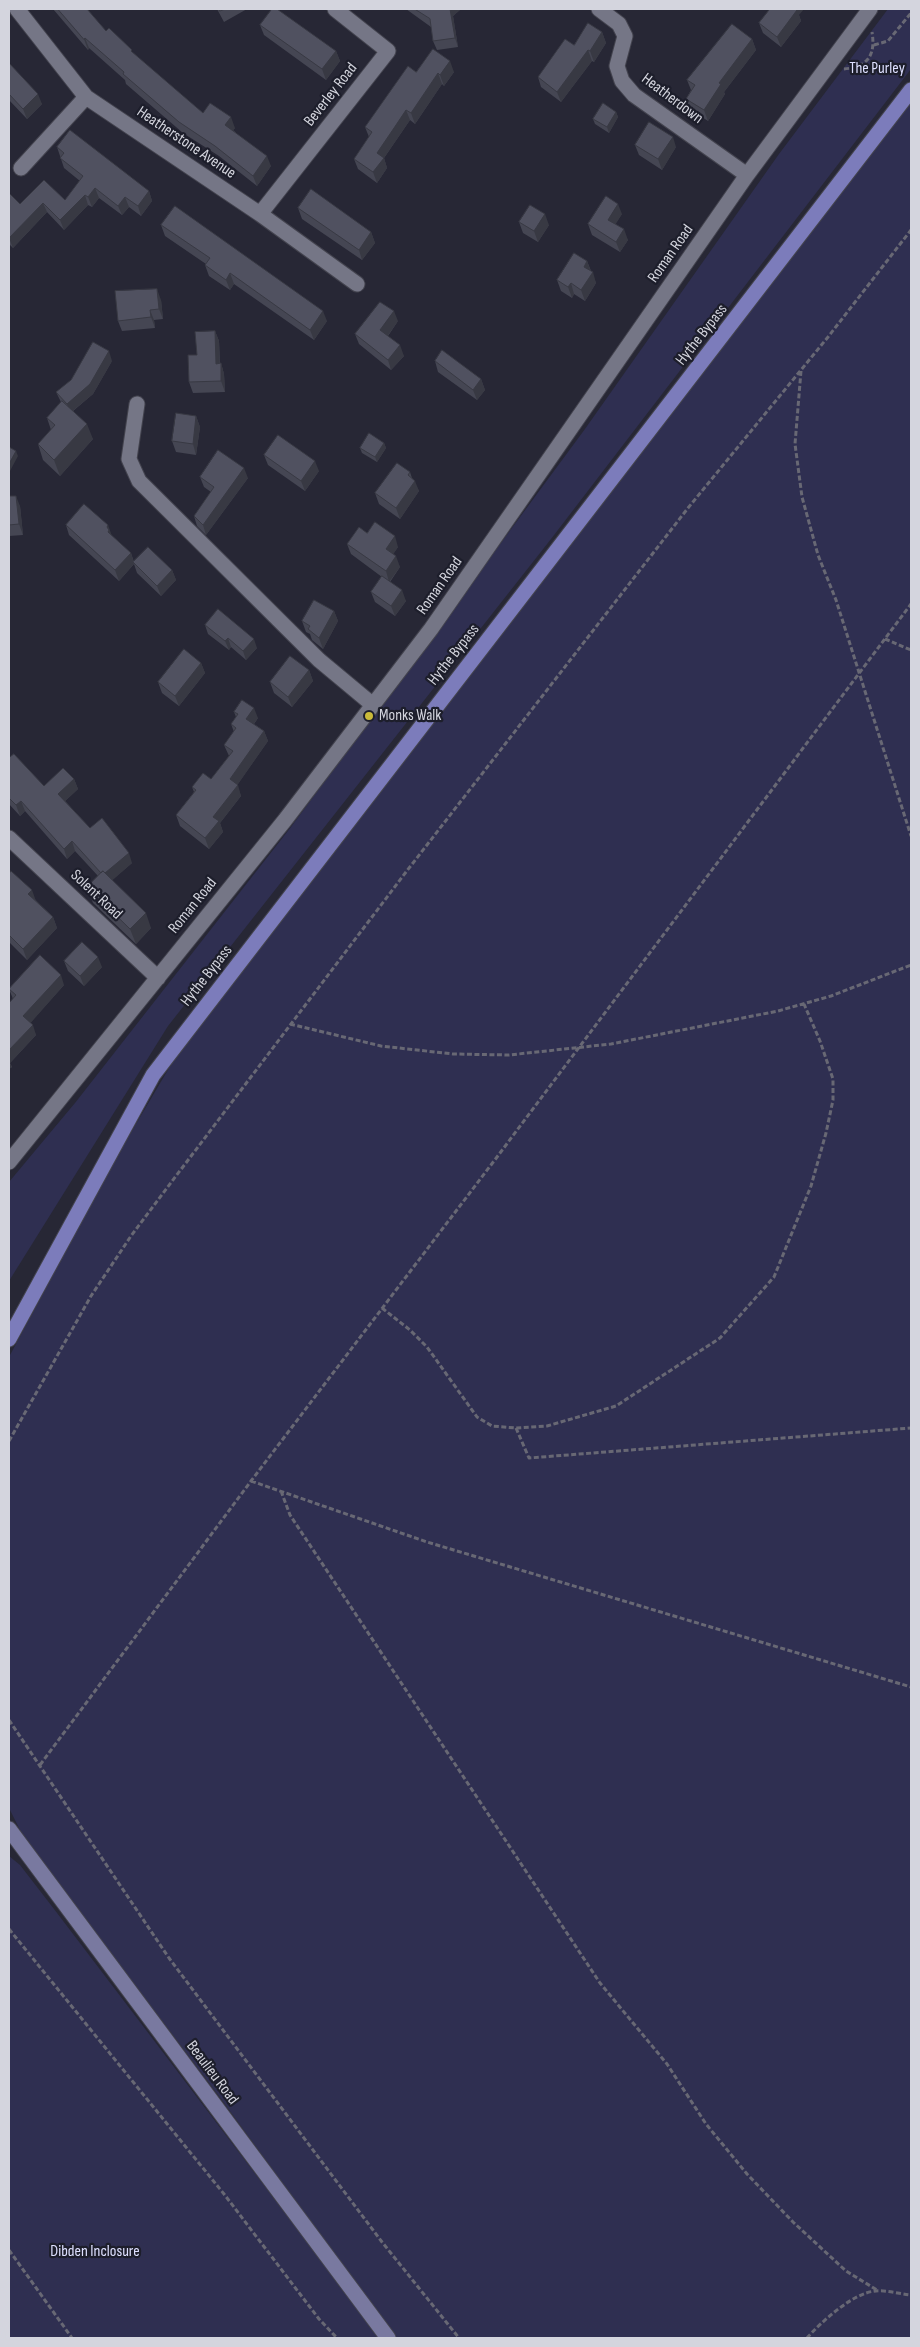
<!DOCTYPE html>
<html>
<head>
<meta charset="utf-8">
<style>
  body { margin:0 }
  #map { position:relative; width:920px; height:2347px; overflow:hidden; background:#272735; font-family:"Sofia Sans Condensed",sans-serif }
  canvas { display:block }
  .frame { position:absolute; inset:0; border:10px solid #d4d5de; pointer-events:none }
</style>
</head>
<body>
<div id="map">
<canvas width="920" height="2347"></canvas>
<div class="frame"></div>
</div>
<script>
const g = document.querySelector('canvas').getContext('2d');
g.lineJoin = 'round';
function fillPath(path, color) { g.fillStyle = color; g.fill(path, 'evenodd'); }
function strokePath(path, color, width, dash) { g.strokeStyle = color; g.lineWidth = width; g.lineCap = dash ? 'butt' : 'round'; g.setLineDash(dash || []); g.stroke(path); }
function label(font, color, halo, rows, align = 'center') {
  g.font = font + ' "Sofia Sans Condensed",sans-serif'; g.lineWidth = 4.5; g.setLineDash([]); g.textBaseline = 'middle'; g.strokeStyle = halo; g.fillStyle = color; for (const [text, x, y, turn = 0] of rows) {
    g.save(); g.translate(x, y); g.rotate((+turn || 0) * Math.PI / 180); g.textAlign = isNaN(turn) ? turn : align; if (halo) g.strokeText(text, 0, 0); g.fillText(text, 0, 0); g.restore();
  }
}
fillPath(new Path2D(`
  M888 9H911V69L551 539 168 1026 9 1281V1182L75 1103 291 827 585 429 779 154Z
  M911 102V2338H396L221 2099 42 1862 21 1832 9 1808V1357L114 1161 175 1058Z
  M9 1856 20 1865 54 1909 380 2338H9Z`), '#2f2f51');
const minor = new Path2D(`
  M17 9 86 97 260 214 357 284
  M599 9 619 24 625 36 617 66 622 81 634 95 747 175
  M21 168 86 97
  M260 214 388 51 335 9
  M137 404 129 459 139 481 319 660 373 705
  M9 838 158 978
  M9 1162 285 820 431 629 747 175 870 9`);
const secondary = new Path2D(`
  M9 1829 388 2338`);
const primary = new Path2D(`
  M9 1339 153 1075 911 90`);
strokePath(minor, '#43434e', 17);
strokePath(secondary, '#43434e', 17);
strokePath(primary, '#43434e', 17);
strokePath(new Path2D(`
  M874 45 888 41 911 13
  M844 69C867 67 876 56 872 32
  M801 371 795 444 802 497 818 555 836 600 911 836
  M885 639 911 650
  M290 1024 381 1046 453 1054 509 1055 611 1044 778 1011 831 996 911 965
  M382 1308 410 1330 427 1347 477 1417 492 1426 516 1428 547 1426 616 1406 720 1338 774 1277 811 1186 826 1133 833 1100V1079L820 1041 804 1004
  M516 1428 529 1458 911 1428
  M9 1441 91 1296 131 1236 176 1176 406 872 688 508 828 337 911 230
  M251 1481 427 1542 911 1687
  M281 1491 290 1515 600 1983 667 2064 706 2124 747 2174 793 2222 846 2271 877 2290
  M9 1720 169 1958 382 2242 459 2338
  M40 1765 251 1481 494 1161 911 604
  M9 1929 224 2194 319 2319 337 2338
  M9 2250 72 2338
  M807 2338C821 2322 854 2292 876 2291 887 2290 900 2294 911 2295`), '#686874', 3, [5, 2.5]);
strokePath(minor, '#757686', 15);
strokePath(secondary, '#7979a0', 15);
strokePath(primary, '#7c7cbb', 15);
fillPath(new Path2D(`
  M53 9H87L106 31 203 113 235 128 233 130 271 166 257 186 219 156 183 133 126 84 125 80 89 48 88 50Z
  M217 9H247L224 22Z
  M406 9H461L453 16 458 47 437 50 433 41 431 27Z
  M799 15 801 21 781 47 763 33 759 23Z
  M260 25 336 51 340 61 326 80 264 35Z
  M602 32 606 43 594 62 592 61 561 102 541 87 538 77 574 45Z
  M752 39 756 50 724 92 725 94 708 121 690 109 686 99 691 90 687 80Z
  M9 63 42 104 27 119 9 100Z
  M416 72H454L444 86 442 84 415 124 410 120 384 158 387 168 377 183 358 169 354 159 369 137 365 127Z
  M616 112 618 117 609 133 595 124 593 119Z
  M635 145 676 147 662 170 639 155Z
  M57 147 149 191 152 201 141 216 129 207 122 215 99 198 92 207 88 205 64 230 47 212 13 248 9 244V193L20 204 65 200 80 181 64 168Z
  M298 208 371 232 375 243 362 260 302 219Z
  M622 214 615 224 628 240 620 252 592 235 588 224Z
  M519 222 549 225 538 242 523 233Z
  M161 225 327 321 314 340 234 284 230 290 209 276 205 265 206 264 165 236Z
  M587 261 596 283 585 301 574 294 572 298 561 291 557 280Z
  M161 300 163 319 154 320 155 328 122 331 118 321Z
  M398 321 388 336 404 356 391 370 359 344 355 334Z
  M215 331 219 341 220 363H221L224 374 225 392 193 393 189 382 197 355Z
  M112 361 93 394 73 411 93 439 60 476 43 460 38 444 51 430 47 418 61 402 56 392Z
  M435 361 481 379 485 390 477 400 438 372Z
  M196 416 200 427 196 455 176 452 172 441Z
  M384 443 386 448 377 462 362 453 360 448Z
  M264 455 319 471 305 491 268 465Z
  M410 472 412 478 419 491 400 519 379 504 375 493Z
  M200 477 248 478 206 535 197 526 194 516 211 492 204 487Z
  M9 496 20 506 23 535 9 536Z
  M66 525 112 536 131 553 134 562 172 570 176 580 161 596 137 573 134 564 119 581 69 535Z
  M367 533 398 547 393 554 400 567 390 582 406 601 395 616 375 602 371 592 382 577 351 554 347 544Z
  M334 611 338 621 323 649 312 640 310 634 306 632 302 621Z
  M205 625 257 648 246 660 231 647 229 650 208 634Z
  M201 663 205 673 179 706 162 693 158 682Z
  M309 670 313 681 292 707 274 693 270 682Z
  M234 712 258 718 254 724 264 731 268 741 237 785 241 796 220 823 223 832 209 849 180 826 176 815 194 792 192 787 211 779 229 756 224 745 234 732 231 724 236 717Z
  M9 758 44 786 74 779 78 789 65 801 90 828 132 863 112 880 151 928 136 944 93 903 87 887 98 876 75 851 67 859 25 811 20 816 9 804Z
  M9 874 53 917 57 928 27 960 9 942Z
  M64 961 102 967 84 986 68 971Z
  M64 985 30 1023 36 1035 10 1063 12 1067 9 1069 13 999 9 989Z`), '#454653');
fillPath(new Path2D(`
  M450 9H461L453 16 458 47 455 38Z
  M794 9H804L799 15 801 21 781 47 777 37Z
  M602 32 606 43 594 62 590 51Z
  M85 38 89 48 88 50 84 39Z
  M752 39 756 50 724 92 725 94 708 121 704 110 719 83Z
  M588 50 592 61 561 102 557 92Z
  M336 51 340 61 326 80 322 69Z
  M450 61 454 72 444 86 440 75Z
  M438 73 442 84 415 124 411 113Z
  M38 94 42 104 27 119 23 109Z
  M406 110 410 120 384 158 387 168 377 183 373 172 377 153Z
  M616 112 618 117 609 133 607 127Z
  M231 117 235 128 229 135 225 125Z
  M673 137 676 147 662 170 658 159Z
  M267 156 271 166 257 186 253 176Z
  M95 188 99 198 92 207 88 197Z
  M149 191 152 201 141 216 138 206Z
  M85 195 88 205 64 230 60 220Z
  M125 197 129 207 122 215 118 206Z
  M43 203 47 212 13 248 9 238Z
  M618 204 622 214 612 230 608 220Z
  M545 214 549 225 538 242 534 231Z
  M624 229 628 240 620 252 616 242Z
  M371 232 375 243 362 260 359 250Z
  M587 261 591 272 584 267Z
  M593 272 596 283 585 301 581 290Z
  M230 273 234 284 230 290 226 280Z
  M571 283 574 294 572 298 568 287Z
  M157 289 161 300 163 319 159 309Z
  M150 310 154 320 155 328 151 317Z
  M323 311 327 321 314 340 310 330Z
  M394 311 398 321 384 341 380 330Z
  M215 331 219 341 220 374 216 364Z
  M400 345 404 356 391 370 388 360Z
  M109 351 112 361 93 394 70 413 67 404Z
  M221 363 224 374 225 392 221 381Z
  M481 379 485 390 477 400 473 390Z
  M196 416 200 427 196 455 193 444Z
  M87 424 93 439 60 476 54 460Z
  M384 443 386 448 377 462 375 457Z
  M16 451 18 456 10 471 9 464Z
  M315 461 319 471 305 491 301 481Z
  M244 468 248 478 206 535 203 525Z
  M415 481 419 491 400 519 396 508Z
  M16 496 20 506 23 535 19 524Z
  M108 525 112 536V543L107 527Z
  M395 536 398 547 390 559 386 549Z
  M131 553 134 563 133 562 134 564 119 581 115 570Z
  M396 556 400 567 389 582 386 571Z
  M172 570 176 580 161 596 157 586Z
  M402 590 406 601 395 616 391 606Z
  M334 611 338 621 323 649 319 638Z
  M228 638 231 647 229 650 225 641Z
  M254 639 257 648 246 660 243 651Z
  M201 663 205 673 179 706 175 696Z
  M309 670 313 681 292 707 288 697Z
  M254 708 258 718 250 729 246 719Z
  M264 731 268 741 234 790 238 785 241 796 220 823 223 832 209 849 205 838 213 817 230 779Z
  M74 779 78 789 62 804 58 794Z
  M21 801 25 811 20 816 16 805Z
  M72 841 75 851 67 859 64 849Z
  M129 853 132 863 107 885 103 874Z
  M32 890 36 901 28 894Z
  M146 913 151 928 136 944 130 929Z
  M53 917 57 928 27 960 23 949Z
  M98 957 102 967 84 986 80 976Z
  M61 975 64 985 27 1027 23 1016Z
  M33 1025 36 1035 10 1063 12 1067 9 1069V1050Z`), '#383943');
const building = new Path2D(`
  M58 9H87L106 31 109 28 132 50 131 51 203 113 210 103 231 117 225 125 267 156 253 176 215 146 179 122 123 74 124 72 85 38 84 39Z
  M219 9H225L220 11Z
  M272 9H277L336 51 322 69 260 25Z
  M415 9H450L455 38 433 41 430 19Z
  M770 9H795L797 10 777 37 759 23Z
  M588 23 602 32 590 51 588 50 557 92 538 77 565 39 574 45Z
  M732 24 752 39 719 83 721 84 704 110 686 99 695 85 687 80Z
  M433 49 450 61 440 75 438 73 411 113 406 110 394 128 377 153 384 158 373 172 354 159 372 132 365 127 408 66 416 72Z
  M9 63 38 94 23 109 9 94Z
  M603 103 616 112 607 127 593 119Z
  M649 122 673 137 658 159 635 145Z
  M70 130 149 191 138 206 125 197 118 206 95 188 88 197 85 195 60 220 43 203 9 238V193L20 204 44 180 65 200 83 176 60 158 64 153 57 147Z
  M311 189 371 232 359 250 298 208Z
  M606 196 618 204 608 220 624 229 616 242 588 224Z
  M530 205 545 214 534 231 519 222Z
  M175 206 323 311 310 330 230 273 226 280 205 265 210 258 161 225Z
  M574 253 587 261 584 267 593 272 581 290 571 283 568 287 557 280Z
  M157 289 159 309 150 310 151 317 118 321 115 291Z
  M380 302 394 311 380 330 400 345 388 360 355 334Z
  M215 331 216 364 221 363V381L189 382 188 355H197L195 332Z
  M93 342 109 351 90 384 67 404 56 392 71 380Z
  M442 350 481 379 473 390 435 361Z
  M62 401 87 424 54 460 38 444 55 425 47 418Z
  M176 413 196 416 193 444 172 441Z
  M369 433 384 443 375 457 360 448Z
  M278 435 315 461 301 481 264 455Z
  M9 447 16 451 9 464Z
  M218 450 244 468 203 525 194 516 214 487 200 477Z
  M397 463 410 472 408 475 415 481 396 508 375 493Z
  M9 496H16L19 524 9 525Z
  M84 504 108 525 107 527 109 530 108 532 131 553 115 570 66 525Z
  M375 522 395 536 386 549 396 556 386 571 347 544 359 527 367 533Z
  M148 547 172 570 157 586 133 562Z
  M382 576 402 590 391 606 371 592Z
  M314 600 334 611 319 638 308 629 310 626 302 621Z
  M218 609 254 639 243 651 228 638 225 641 205 625Z
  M184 649 201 663 175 696 158 682Z
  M290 656 309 670 288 697 270 682Z
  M242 700 254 708 246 719 264 731 230 779 238 785 213 817 219 821 205 838 176 815 196 790 192 787 203 773 211 779 233 751 224 745 236 728 231 724 238 714 234 712Z
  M14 754 44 786 63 768 74 779 58 794 90 828 102 818 129 853 105 873 103 871 101 873 72 841 64 849 21 801 16 805 9 798V758Z
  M11 871 32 890 28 894 53 917 23 949 9 935V874Z
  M103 871 146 913 130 929 87 887Z
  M82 942 98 957 80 976 64 961Z
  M40 955 61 975 23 1016 33 1025 9 1050V1003L16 995 9 989Z`);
fillPath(building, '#505160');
strokePath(building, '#383943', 1);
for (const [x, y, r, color] of [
  [369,716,5,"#caba3a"]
]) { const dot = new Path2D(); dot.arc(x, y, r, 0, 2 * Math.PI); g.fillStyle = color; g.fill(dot); strokePath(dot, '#1d1e2b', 2); }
label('16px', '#dee0ff', '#1d1e2b', [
  ["The Purley",877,69],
  ["Dibden Inclosure",95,2252]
]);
label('16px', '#d4d5de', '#1d1e2b', [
  ["Beverley Road",331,95,-52],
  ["Heatherdown",672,99,37],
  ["Heatherstone Avenue",186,143,34],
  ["Roman Road",671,254,-55],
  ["Hythe Bypass",702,335,-52],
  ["Roman Road",440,586,-55],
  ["Hythe Bypass",454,655,-52],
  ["Solent Road",96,895,43],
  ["Roman Road",193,906,-51],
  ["Hythe Bypass",207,976,-52],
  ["Beaulieu Road",212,2073,53]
]);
label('16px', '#d4d5de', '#1d1e2b', [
  ["Monks Walk",379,716]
], 'left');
</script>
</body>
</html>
